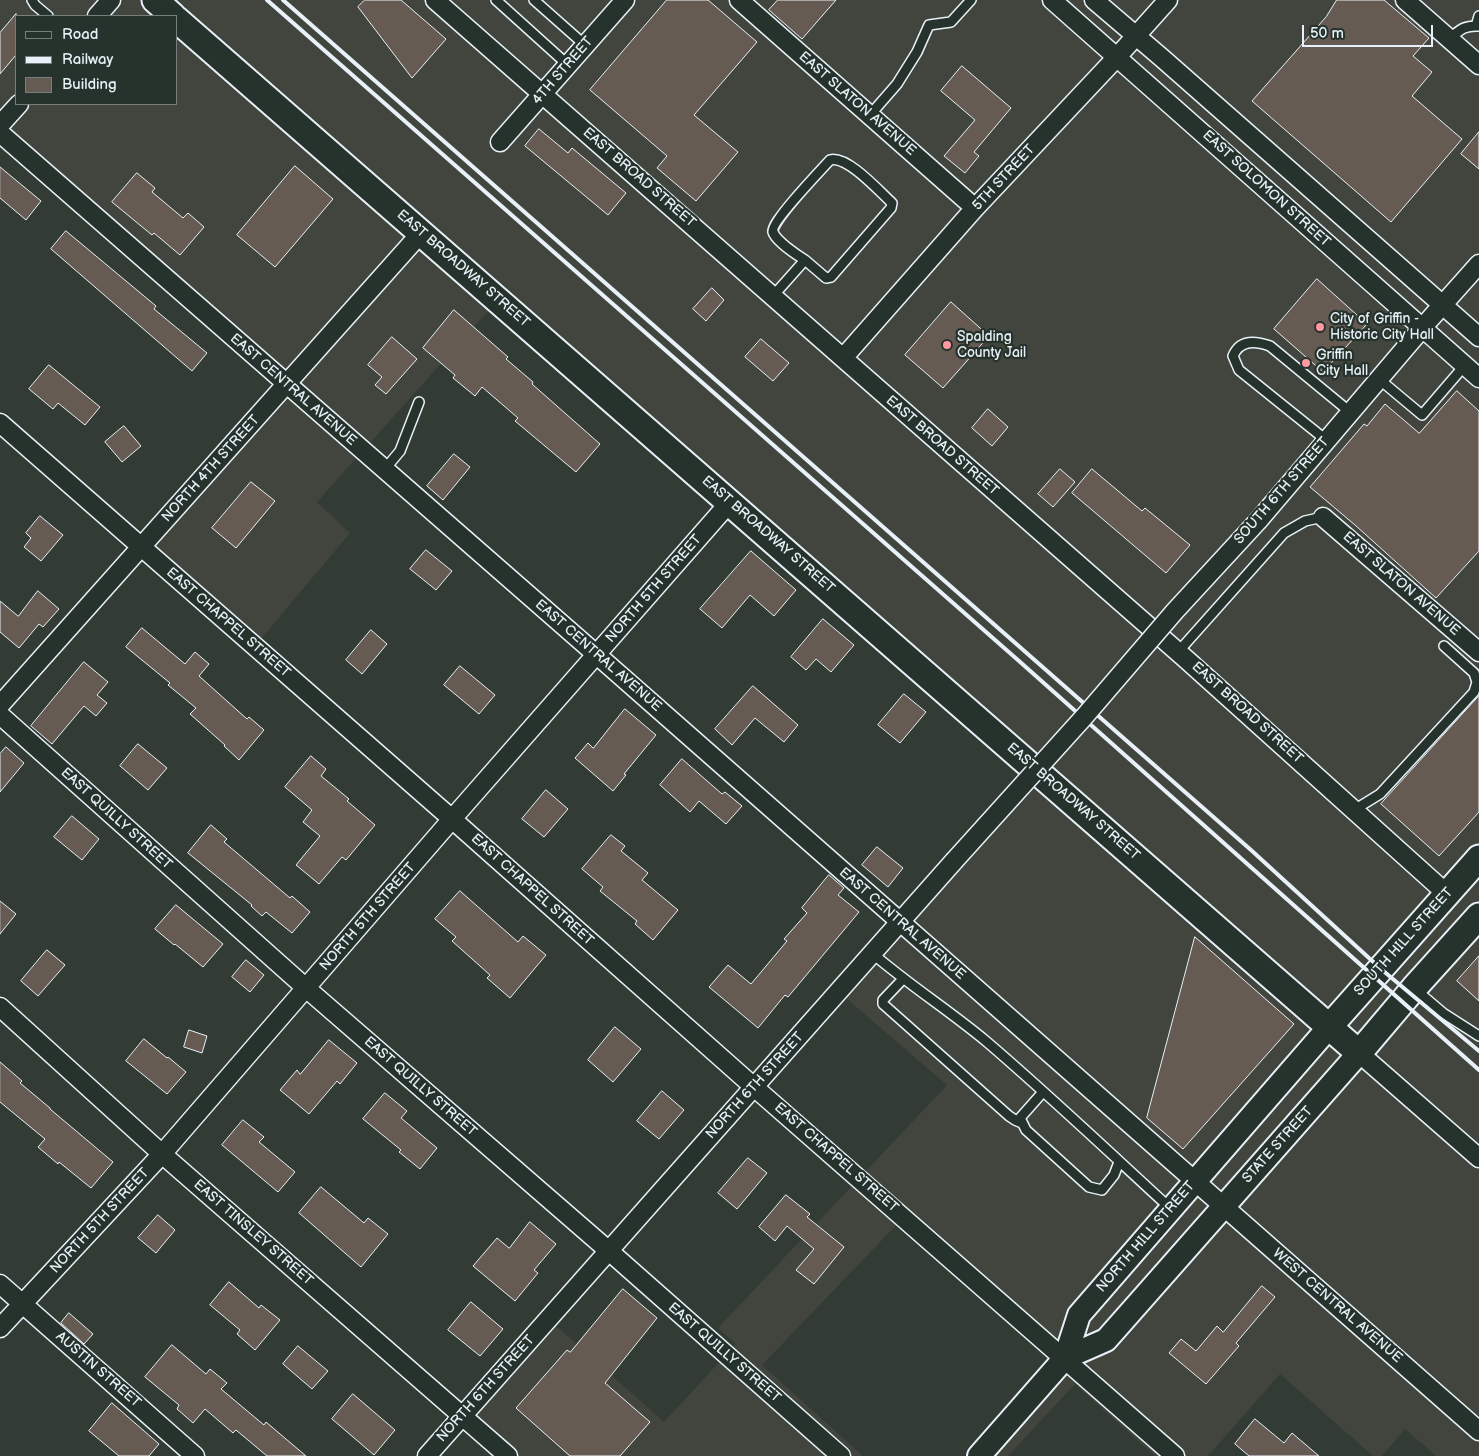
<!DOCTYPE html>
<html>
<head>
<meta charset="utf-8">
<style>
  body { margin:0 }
  #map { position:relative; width:1479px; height:1456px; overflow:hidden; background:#333b35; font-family:"Balsamiq Sans",sans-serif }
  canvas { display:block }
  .legend { position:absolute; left:15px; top:15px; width:162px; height:90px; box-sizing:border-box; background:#26332d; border:1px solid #747f7e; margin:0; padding:6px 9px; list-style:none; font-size:15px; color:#e8f1f8 }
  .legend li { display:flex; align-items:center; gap:10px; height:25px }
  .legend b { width:25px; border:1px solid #747f7e }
  .scale { position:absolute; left:1302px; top:25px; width:131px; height:22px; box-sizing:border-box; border:2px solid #e8f1f8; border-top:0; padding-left:6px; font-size:15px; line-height:18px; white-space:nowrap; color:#e8f1f8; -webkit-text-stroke:4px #26332d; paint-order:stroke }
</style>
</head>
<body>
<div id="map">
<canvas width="1479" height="1456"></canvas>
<ul class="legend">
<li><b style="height:6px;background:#26332d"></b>Road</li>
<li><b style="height:6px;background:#e8f1f8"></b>Railway</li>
<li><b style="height:14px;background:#665b53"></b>Building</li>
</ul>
<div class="scale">50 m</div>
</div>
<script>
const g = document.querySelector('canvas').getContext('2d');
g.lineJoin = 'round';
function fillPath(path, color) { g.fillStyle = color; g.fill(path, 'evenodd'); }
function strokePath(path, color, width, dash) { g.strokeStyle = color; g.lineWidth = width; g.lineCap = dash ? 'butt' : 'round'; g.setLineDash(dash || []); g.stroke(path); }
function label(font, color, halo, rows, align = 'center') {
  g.font = font + ' "Balsamiq Sans",sans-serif'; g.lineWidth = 4.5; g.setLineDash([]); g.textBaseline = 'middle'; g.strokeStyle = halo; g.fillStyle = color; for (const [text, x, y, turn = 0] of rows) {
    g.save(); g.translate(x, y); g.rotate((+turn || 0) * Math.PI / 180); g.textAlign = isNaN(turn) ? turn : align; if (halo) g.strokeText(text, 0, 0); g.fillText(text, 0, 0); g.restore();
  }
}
fillPath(new Path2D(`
  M0 0H1479V1456H1436L1405 1429 1382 1456H1373L1280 1374 1208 1456H1155L1075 1384 1008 1456H979L1069 1362 907 1214 762 1365 863 1456H512L460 1410 545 1316 664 1422 736 1344 718 1328 947 1085 834 988 1032 767 499 299 317 502 350 533 261 639 145 536 288 371 176 278 0 122ZM16 16H176V104H16Z`), '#42453e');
const building = new Path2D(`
  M365 0H401L446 39 412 78 358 7Z
  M667 0H708L757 42 694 115 738 152 696 201 657 168 667 156 590 90Z
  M778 0H836L802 39 769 10Z
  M1337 0H1384L1429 38 1413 56 1432 72 1412 96 1462 139 1391 222 1252 101 1326 17Z
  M16 14V55L0 74V33Z
  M962 66 1011 108 974 152 979 156 965 173 944 156 975 120 941 91Z
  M539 129 568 153 572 148 626 193 608 215 525 146Z
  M1479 132V169L1461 154Z
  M295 166 333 199 275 267 237 235Z
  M0 167 41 201 26 220 0 198Z
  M137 173 155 188 152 192 183 218 188 213 204 227 180 255 154 233 152 235 112 202Z
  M66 231 156 306 154 309 207 353 192 371 51 249Z
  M1317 279 1367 324 1323 372 1274 329Z
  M712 288 724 300 706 321 693 309Z
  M951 302 989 336 943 388 905 355Z
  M454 310 508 357 506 359 533 382 532 384 600 444 576 472 515 421 518 418 482 387 475 396 453 378 455 375 423 348Z
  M392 337 417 359 386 394 375 385 382 377 368 365Z
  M761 339 789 363 773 381 745 357Z
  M49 365 100 407 85 425 58 403 53 409 29 389Z
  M1457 391 1479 411V551L1436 598 1355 525 1310 487 1364 424 1367 426 1385 404 1419 433Z
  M988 409 1008 427 992 446 972 428Z
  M124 426 141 446 122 462 105 442Z
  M454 454 470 467 443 500 427 486Z
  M1060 469 1075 482 1053 507 1038 494Z
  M1092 469 1142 511 1145 508 1190 545 1166 573 1072 493Z
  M251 482 275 501 236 548 212 528Z
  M40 516 63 535 41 561 24 547 31 538 26 533Z
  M426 550 452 571 436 590 410 569Z
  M751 551 796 590 774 616 750 595 722 628 700 609Z
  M38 591 59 609 43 627 39 624 19 648 0 632V601L18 616Z
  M823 619 854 645 831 672 816 659 806 670 791 657Z
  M142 628 185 664 195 652 209 664 199 676 247 719 249 717 264 730 239 760 224 746 225 745 190 714 196 708 168 685 170 683 126 647Z
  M371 630 387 644 362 674 346 660Z
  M84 662 108 682 97 695 107 703 96 716 84 706 52 744 31 726Z
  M460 666 495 695 479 714 444 685Z
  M753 686 798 725 784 742 755 718 732 745 715 729Z
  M904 694 926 712 900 743 878 725Z
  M1479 696V812L1439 856 1381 804Z
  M625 709 656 735 624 774 626 775 613 791 575 758 588 743 593 748Z
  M138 744 167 768 148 790 120 766Z
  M6 747 24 763 0 792V754Z
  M311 756 326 769 321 776 349 799 347 801 375 825 346 860 342 857 319 884 296 865 320 836 303 822 312 810 285 787Z
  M682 759 722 794 725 792 742 806 726 824 699 801 690 812 660 785Z
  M546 790 568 809 544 837 522 819Z
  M72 816 99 839 82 860 54 837Z
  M211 825 227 839 224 842 290 898 292 896 310 912 292 933 266 912 262 916 251 906 252 905 188 853Z
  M611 835 625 846 621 851 648 873 642 880 678 910 653 940 635 924 637 921 600 891 603 887 582 869Z
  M877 847 903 868 888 887 862 865Z
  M829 875 844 888 838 895 859 912 788 997 785 995 758 1028 709 987 728 965 751 984 787 941 784 939 807 913 802 908Z
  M460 891 518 942 523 936 546 955 510 998 487 978 490 975 452 941 456 937 435 919Z
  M0 901 16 914 0 934Z
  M176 905 223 944 203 967 175 944 174 945 155 929Z
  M1195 937 1294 1024 1183 1149 1147 1118Z
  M47 950 65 965 38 996 21 981Z
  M1479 956V1001L1457 981Z
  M246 960 264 975 250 992 232 977Z
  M615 1027 641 1049 613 1082 588 1060Z
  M189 1030 207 1036 202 1053 184 1047Z
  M144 1039 167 1058 168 1057 186 1072 167 1094 126 1061Z
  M329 1040 357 1063 340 1084 337 1081 309 1114 280 1090 297 1070 300 1074Z
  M0 1062 22 1081 20 1083 50 1108V1109L113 1162 91 1188 59 1162 58 1164 38 1147 45 1139 0 1102Z
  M662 1091 684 1110 659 1139 637 1121Z
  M385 1093 407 1111 401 1118 437 1148 420 1169 399 1152 401 1150 363 1119Z
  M243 1120 264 1137 259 1142 295 1172 278 1192 222 1145Z
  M748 1158 767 1173 737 1209 718 1193Z
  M321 1187 364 1223 368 1218 388 1234 361 1267 299 1213Z
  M786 1195 810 1214 807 1217 844 1247 814 1284 796 1270 814 1249 787 1226 775 1241 759 1227Z
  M158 1215 175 1230 156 1253 138 1238Z
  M530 1222 556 1244 534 1270 538 1273 515 1301 473 1266 497 1238 509 1248Z
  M229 1282 259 1308 261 1305 280 1320 255 1350 237 1334 240 1330 210 1305Z
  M1262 1286 1275 1297 1236 1343 1239 1346 1206 1384 1169 1353 1181 1339 1196 1351 1217 1326 1223 1332Z
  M623 1289 657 1318 605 1383 650 1422 620 1456H570L516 1408 567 1350 570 1352Z
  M471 1302 503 1329 480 1356 448 1330Z
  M69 1313 93 1334 84 1344 61 1323Z
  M172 1345 206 1374 210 1369 227 1383 221 1389 264 1425 266 1422 306 1456H267L236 1430 233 1433 205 1409 193 1423 177 1409 179 1405 145 1377Z
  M298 1346 328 1371 312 1389 283 1364Z
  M353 1394 395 1430 374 1455 332 1419Z
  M112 1403 159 1444 149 1456H119L89 1431Z
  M1255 1419 1284 1443 1292 1433 1319 1456H1249L1235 1444Z`);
fillPath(building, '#665b53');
strokePath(building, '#e8f1f8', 1);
const service = new Path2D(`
  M32 0 35 5 48 16
  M496 0 568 65
  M534 0 586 46
  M1476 26 1479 16
  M1449 39C1460 30 1464 25 1479 26
  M870 115 897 84 917 52 929 25 951 22 971 0
  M773 296 805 260 826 278 831 277 891 208 892 203C879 191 847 155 830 160 821 170 770 223 773 232 776 241 797 255 805 260
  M1379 379 1422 415 1465 365
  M1326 440 1239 370 1233 356C1240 339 1256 341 1270 346L1350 412
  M385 469 400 451 419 402
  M1178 652 1284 533 1305 521 1323 517
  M1354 810 1380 794 1474 692 1477 682 1474 673 1444 646
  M872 953C909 985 950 1011 987 1042 1049 1095 1109 1152 1170 1208
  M903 979 883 1000V1004L1009 1116 1015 1120 1022 1123
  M1416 990 1443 1013 1479 1036
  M1043 1092 1020 1118 1026 1130 1089 1187 1102 1190 1114 1175 1119 1162`);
const minor = new Path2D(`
  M435 0 1187 660 1447 894
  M739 0 975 208
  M1052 0 1479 378
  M1094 0 1162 58 1479 337
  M1405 0 1479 65
  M97 16 111 0
  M0 125 19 104
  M0 133 597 655 1479 1431
  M500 142 625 0
  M843 358 975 208 1117 57 1168 0
  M0 423 452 819 754 1087 1175 1456
  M1323 517 1479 652
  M1258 521 1430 319 1479 264
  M0 705C140 547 282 391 421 233
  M0 715 306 988 609 1251 841 1456
  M0 1007 162 1154 508 1456
  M1359 1053 1479 1158
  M0 1284 195 1456
  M0 1328 162 1154 452 819 730 502
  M427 1456 954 861`);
const tertiary = new Path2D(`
  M1065 1358 1106 1340 1359 1053
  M979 1456 1065 1358 1079 1315 1330 1026`);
const secondary = new Path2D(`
  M155 0 173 16
  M176 19 1359 1053 1414 988 1479 916
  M1330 1026 1479 858`);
strokePath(service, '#e8f1f8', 12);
strokePath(minor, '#e8f1f8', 21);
strokePath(tertiary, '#e8f1f8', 26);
strokePath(secondary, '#e8f1f8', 29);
strokePath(service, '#26332d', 9);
strokePath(minor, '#26332d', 18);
strokePath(tertiary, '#26332d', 22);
strokePath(secondary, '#26332d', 25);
strokePath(new Path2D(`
  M267 0 1019 661 1479 1070
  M283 0 1251 850 1381 969 1479 1051`), '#e8f1f8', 4);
const minorBridge = new Path2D(`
  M954 861 1084 717 1175 611 1258 521`);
strokePath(minorBridge, '#e8f1f8', 21, []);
strokePath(minorBridge, '#26332d', 18);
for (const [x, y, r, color] of [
  [1320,327,5,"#ff9aa2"],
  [947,345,5,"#ff9aa2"],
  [1306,363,5,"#ff9aa2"]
]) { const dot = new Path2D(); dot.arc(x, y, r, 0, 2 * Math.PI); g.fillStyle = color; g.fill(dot); strokePath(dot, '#26332d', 2); }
label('14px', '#e8f1f8', '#26332d', [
  ["4TH STREET",563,71,-49],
  ["EAST SLATON AVENUE",857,104,41],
  ["EAST BROAD STREET",639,178,41],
  ["5TH STREET",1004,178,-47],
  ["EAST SOLOMON STREET",1266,189,42],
  ["EAST BROADWAY STREET",463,269,41],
  ["EAST CENTRAL AVENUE",293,390,41],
  ["EAST BROAD STREET",942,446,41],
  ["NORTH 4TH STREET",211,469,-48],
  ["SOUTH 6TH STREET",1282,491,-49],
  ["EAST BROADWAY STREET",768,535,41],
  ["EAST SLATON AVENUE",1401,584,41],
  ["NORTH 5TH STREET",654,589,-49],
  ["EAST CHAPPEL STREET",228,623,41],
  ["EAST CENTRAL AVENUE",598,656,41],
  ["EAST BROAD STREET",1247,713,42],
  ["EAST BROADWAY STREET",1073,802,41],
  ["EAST QUILLY STREET",116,819,42],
  ["EAST CHAPPEL STREET",532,890,42],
  ["NORTH 5TH STREET",368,917,-49],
  ["EAST CENTRAL AVENUE",902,924,41],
  ["SOUTH HILL STREET",1404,942,-48],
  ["NORTH 6TH STREET",755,1086,-48],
  ["EAST QUILLY STREET",420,1087,41],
  ["STATE STREET",1278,1145,-48],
  ["EAST CHAPPEL STREET",836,1158,41],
  ["NORTH 5TH STREET",100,1221,-47],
  ["EAST TINSLEY STREET",253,1233,41],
  ["NORTH HILL STREET",1146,1237,-49],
  ["WEST CENTRAL AVENUE",1337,1306,41],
  ["EAST QUILLY STREET",724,1353,41],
  ["AUSTIN STREET",98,1370,41],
  ["NORTH 6TH STREET",486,1389,-48]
]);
label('14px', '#e8f1f8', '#26332d', [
  ["City of Griffin -",1330,319],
  ["Historic City Hall",1330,335],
  ["Spalding",957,337],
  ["County Jail",957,353],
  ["Griffin",1316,355],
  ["City Hall",1316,371]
], 'left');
</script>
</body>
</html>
